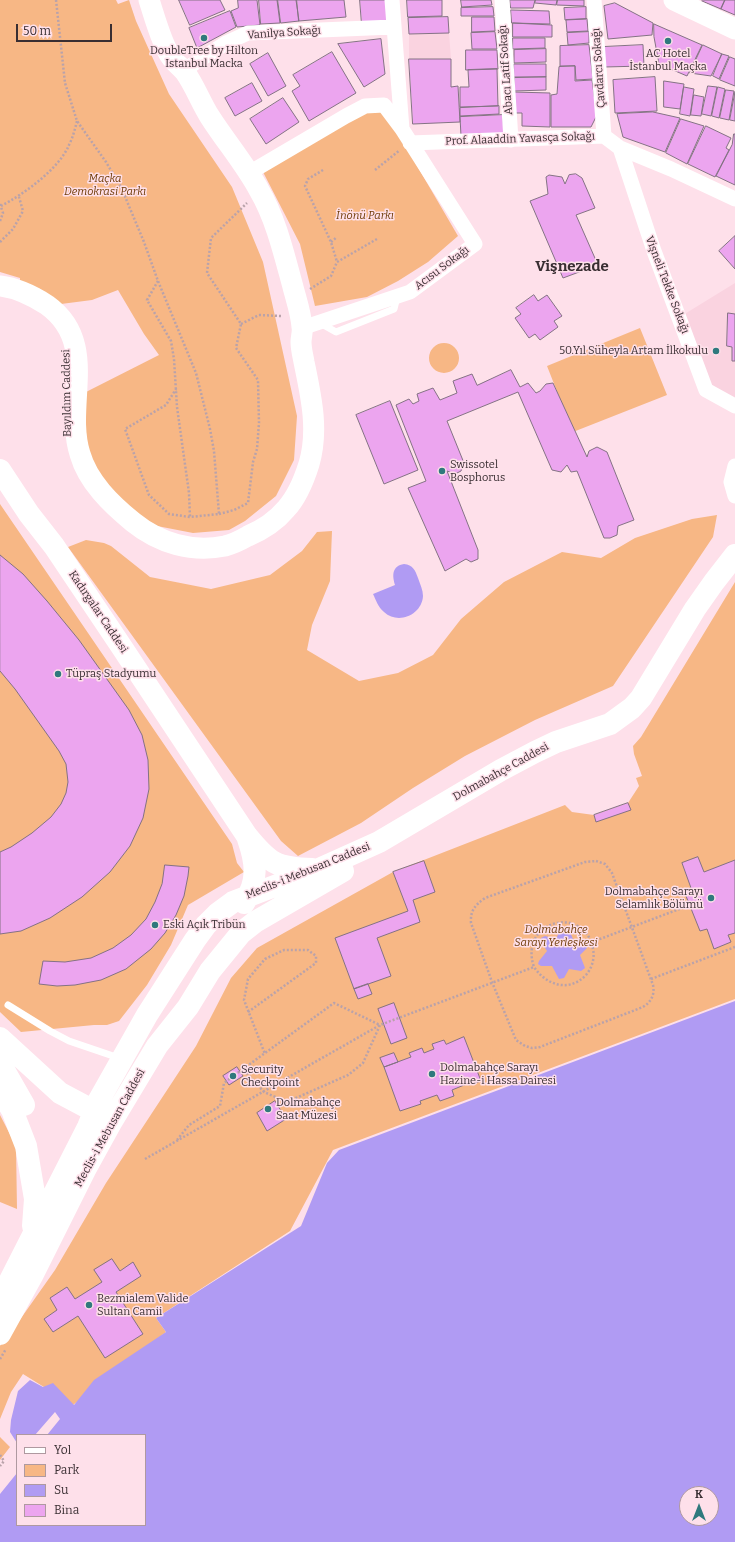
<!DOCTYPE html>
<html>
<head>
<meta charset="utf-8">
<style>
  body { margin:0 }
  #map { position:relative; width:735px; height:1542px; overflow:hidden; background:#fee0ea; font-family:Bitter,serif }
  canvas { display:block }
  .legend { position:absolute; left:16px; top:1434px; width:130px; height:92px; box-sizing:border-box; background:#fee0ea; border:1px solid #af99a0; margin:0; padding:5px 7px; list-style:none; font-size:12px; color:#392e32 }
  .legend li { display:flex; align-items:center; gap:8px; height:20px }
  .legend b { width:20px; border:1px solid #af99a0 }
  .north { position:absolute; left:679px; top:1486px; width:40px; height:40px; box-sizing:border-box; background:#fee0ea; border:1px solid #af99a0; border-radius:50%; rotate:0deg; font-size:11px; font-weight:700; line-height:16px; text-align:center; color:#392e32 }
  .north::after { content:''; display:block; margin:auto; width:14px; height:18px; background:#2f797d; clip-path:polygon(50% 0,100% 100%,50% 72%,0 100%) }
  .scale { position:absolute; left:16px; top:24px; width:96px; height:18px; box-sizing:border-box; border:2px solid #392e32; border-top:0; padding-left:5px; font-size:12px; line-height:14px; white-space:nowrap; color:#392e32; -webkit-text-stroke:3px #fee0ea; paint-order:stroke }
</style>
</head>
<body>
<div id="map">
<canvas width="735" height="1542"></canvas>
<ul class="legend">
<li><b style="height:5px;background:#fff"></b>Yol</li>
<li><b style="height:11px;background:#f7b785"></b>Park</li>
<li><b style="height:11px;background:#b09bf3"></b>Su</li>
<li><b style="height:11px;background:#eca5ef"></b>Bina</li>
</ul>
<div class="north">K</div>
<div class="scale">50 m</div>
</div>
<script>
const g = document.querySelector('canvas').getContext('2d');
g.lineJoin = 'round';
function fillPath(path, color) { g.fillStyle = color; g.fill(path, 'evenodd'); }
function strokePath(path, color, width, dash) { g.strokeStyle = color; g.lineWidth = width; g.lineCap = dash ? 'butt' : 'round'; g.setLineDash(dash || []); g.stroke(path); }
function label(font, color, halo, rows, align = 'center') {
  g.font = font + ' Bitter,serif'; g.lineWidth = 3; g.setLineDash([]); g.textBaseline = 'middle'; g.strokeStyle = halo; g.fillStyle = color; for (const [text, x, y, turn = 0] of rows) {
    g.save(); g.translate(x, y); g.rotate((+turn || 0) * Math.PI / 180); g.textAlign = isNaN(turn) ? turn : align; if (halo) g.strokeText(text, 0, 0); g.fillText(text, 0, 0); g.restore();
  }
}
fillPath(new Path2D(`
  M449 33 451 59H409V34Z
  M735 283V400L711 387 683 315Z`), '#fad3e0');
fillPath(new Path2D(`
  M0 0H116L118 4 129 0 136 21 169 94 232 187 263 262 297 416 294 460 276 496 245 521 229 530 193 533 157 526 131 511 98 473 87 452 84 393 159 355 144 334 118 290 92 300 61 304 40 289 20 282V278L0 272Z
  M372 108 386 115 395 128 458 236 428 262 398 281 367 297 315 306 300 244 263 172Z
  M640 328 667 395 573 432 547 366Z
  M429 358a15 15 0 1 1 30 0a15 15 0 1 1-30 0Z
  M0 504 232 844 237 863 244 872 188 905 171 945 147 985 119 1021 107 1025H94L21 1032 0 1012Z
  M717 515 713 537 613 686 535 720 465 756 413 788 361 823 298 856 281 841 68 547 86 540 104 543 111 546 150 577 211 589 270 575 302 551 317 532 332 531 330 581 312 625 307 650 359 681 398 673 433 655 461 619 504 582 562 552 601 558 635 538 692 519Z
  M735 582V999L333 1150 290 1231 156 1318 166 1332 73 1405 23 1374 11 1392 0 1419V1346L15 1319 19 1321 55 1270 106 1183 196 1046 231 978 257 948 393 872 565 805 572 812 594 815 628 803 639 786 636 778 642 776 634 754 633 746 641 737Z
  M0 1115 16 1146 17 1209 0 1202Z
  M0 1433V1437L10 1447 0 1460Z`), '#f7b785');
fillPath(new Path2D(`
  M404 564C413 565 415 570 418 578 420 584 423 590 423 596 422 615 398 625 384 612 378 607 376 600 373 594L395 585C392 575 392 566 404 564Z
  M565 928 569 930 573 939 575 940 584 939 586 942 587 948 580 955 585 968 581 971 569 969 564 978 559 979 552 966H541L538 964 539 961 547 951 542 943 541 938 545 936 556 939 560 930Z
  M735 1001V1542H0V1494L17 1473V1525H145V1435H47L60 1419 55 1412 35 1435H17V1443L10 1432 11 1420 18 1391 30 1380 43 1387 53 1383 74 1405 94 1380 166 1332 156 1318 301 1226 327 1163 339 1150ZM687 1494H711V1518H687Z`), '#b09bf3');
const building = new Path2D(`
  M179 0H220L225 10 190 25Z
  M238 0H257L260 25 237 27 231 11 238 8Z
  M259 0H277L280 23 261 24Z
  M278 0H296L299 21 281 23Z
  M297 0H344L346 17 299 21Z
  M360 0H387L388 23 362 25Z
  M407 0H442V16L408 17Z
  M461 0H491L492 5 462 7Z
  M510 0H535L533 8H511Z
  M536 0H557L556 5 535 3Z
  M558 0H584V6L557 5Z
  M703 0H725L721 9 702 1Z
  M725 0H735V15L721 9Z
  M615 3 653 23 652 35 608 39 604 6Z
  M493 7 494 16H461V8Z
  M586 7V19L565 20 564 8Z
  M511 10 549 11 550 24 512 23Z
  M230 11 236 27 197 48 189 28Z
  M448 17 449 33 409 34 408 18Z
  M472 17H494L495 31 472 32Z
  M587 19 588 31 567 32 566 20Z
  M513 23 552 25V37H513Z
  M654 24 702 45 687 76 659 64 654 37Z
  M495 32 497 49H472L471 33Z
  M589 32V43L568 45 567 33Z
  M513 38H545V48L513 49Z
  M381 39 385 74 364 87 338 44Z
  M589 45 593 79 576 80 575 66H560V46Z
  M643 45 644 66 604 67 603 47Z
  M703 45 722 54 711 76 690 73Z
  M546 49V62L514 63V50Z
  M466 50H497L498 69 466 70Z
  M332 52 356 93 309 121 292 91 300 86 293 75Z
  M268 53 286 86 268 96 250 64Z
  M722 54 729 56 719 79 713 76Z
  M730 57 735 59V86L720 80Z
  M409 59H451V87L458 86 460 122 413 124Z
  M514 64H546V77H514Z
  M575 66V81L592 80 597 115 591 127H551V95L557 94 559 67Z
  M497 69 498 106 460 107V87H469L468 70Z
  M546 77V90L514 91V78Z
  M655 77 657 111 615 113 613 80Z
  M664 81 684 84 680 109 664 107Z
  M252 83 262 101 235 116 225 98Z
  M708 86 717 87 711 116 702 114Z
  M684 87 694 89 690 116 680 114Z
  M718 87 725 89 719 118 712 116Z
  M726 90 734 91 729 120 720 118Z
  M514 92 550 93V127L522 126V113H514Z
  M735 92V121L730 120Z
  M694 95 704 97 701 116 691 115Z
  M283 98 299 122 266 144 250 119Z
  M499 106V114L460 116V108Z
  M653 112 680 118 665 152 623 137 617 114Z
  M503 115 504 135 461 136 460 117Z
  M681 119 704 126 687 164 666 153Z
  M706 126 731 138 726 148 729 150 715 177 688 164Z
  M734 134H735V185L716 176 732 145Z
  M576 174 582 178 595 208 576 215 598 265 563 278 530 201 548 194 546 177 549 175 562 177 565 184 569 175Z
  M735 236V269L719 251Z
  M534 295 538 301 547 295 562 316 554 321 558 327 540 340 535 334 529 338 515 318 521 314 516 308Z
  M728 313 735 314V361H732V347L727 346Z
  M511 370 520 387 528 383 536 393 540 391 546 384 553 383 587 457 589 451 597 447 607 452 634 520 618 526 617 535 610 538H604L577 471 571 472 567 465 561 472 552 470 518 392 447 421 464 463 461 471 455 474 447 471 478 550V559L471 562 466 559 445 571 408 488 426 481 396 405 409 399 413 404 419 401 417 394 433 388 440 400 457 393 453 381 472 374 477 385Z
  M390 401 418 470 384 484 356 415Z
  M0 555 23 574 47 601 79 640 129 710 142 735 148 760 149 789 143 818 130 846 110 872 82 897 50 918 21 931 0 934V852L11 847 32 833 51 817 61 804 66 793 68 782 66 764 59 751 15 689 0 671Z
  M628 803 631 810 596 822 594 815Z
  M698 857 704 872 735 860V933L728 935 731 942 714 949 707 929 700 931 684 891 691 888 682 863Z
  M424 861 435 892 413 900 420 922 377 938 391 976 354 989 335 938 408 911 393 872Z
  M165 865 189 867 188 876 184 896 176 915 165 933 151 949 126 969 101 980 75 985 57 986 39 984 43 961 65 962 91 958 113 948 131 935 146 919 155 902 162 884Z
  M368 984 372 994 358 999 354 989Z
  M394 1003 407 1038 391 1044 378 1009Z
  M464 1037 481 1081 469 1085V1083L452 1090 454 1096 440 1101 437 1095 420 1101 421 1104 400 1111 384 1067 411 1057 409 1053 422 1048 424 1053 434 1049 432 1044 444 1040 446 1044Z
  M394 1053 398 1062 384 1067 380 1058Z
  M237 1067 243 1076 229 1085 223 1076Z
  M275 1101 286 1119 267 1131 257 1113Z
  M112 1259 120 1271 133 1262 141 1276 116 1292 143 1334 105 1358 78 1316 53 1332 44 1319 57 1310 50 1298 67 1287 75 1299 102 1282 94 1270Z`);
fillPath(building, '#eca5ef');
strokePath(building, '#847284', 1);
strokePath(new Path2D(`
  M56 0 65 83 77 121 106 162 121 187 144 242 158 281 196 373 210 429 214 451 219 514 190 517 169 514 149 495 125 429 166 405 176 389
  M323 170 308 179 305 186 331 242 337 262
  M375 170 400 150
  M0 204 3 213 0 221
  M1 206C24 194 59 169 69 145 73 137 75 129 77 121
  M0 242 13 229 23 211 19 197
  M331 242 337 237
  M158 281 147 300 171 341 174 359 177 407 189 493 190 517
  M310 289 331 276 337 262 377 239
  M259 315 281 316
  M241 324 259 315
  M219 514 234 510 248 503 253 462 257 449 259 423 258 380 236 348 241 324 207 273 211 238 247 203
  M596 861 605 864 612 873 653 985C655 995 651 1002 643 1007L540 1047 532 1048 525 1046 516 1040 492 982 471 923C470 911 475 905 485 898L585 862Z
  M592 942 690 905
  M651 979 735 947
  M248 1012 316 963V956L308 950H284L265 959 248 979 244 1000 265 1054
  M177 1140 189 1125 220 1106 224 1083 243 1069 264 1092 287 1102 348 1075 363 1063 380 1025 334 1003 243 1069
  M145 1159 380 1025 534 967C518 920 585 904 593 949 595 958 592 968 586 975 569 993 546 985 534 967
  M0 1359 6 1349
  M0 1455 4 1461 0 1466`), '#b9a2aa', 2.5, [2, 2]);
strokePath(new Path2D(`
  M320 323 336 332 394 309 397 297
  M8 1005 50 1031 69 1041 119 1058`), '#fff', 7);
strokePath(new Path2D(`
  M392 0 402 129
  M502 0 511 140
  M594 0 604 136
  M184 70 226 43 248 33 393 27
  M410 143 604 136 620 148 671 169 735 199
  M620 148 654 251 706 390 735 406
  M249 173 346 116 365 106 384 105 402 129 475 244 410 292 302 328
  M735 466 731 482 735 496`), '#fff', 15);
strokePath(new Path2D(`
  M674 0 735 29
  M0 286C17 288 33 296 47 305 100 343 64 404 80 454 88 482 111 504 133 522 159 543 192 553 225 546 233 544 241 540 248 536 262 530 276 521 286 509 297 497 304 480 309 464 319 430 311 396 304 362 303 356 301 349 301 342 301 337 303 332 302 327 301 313 296 299 293 287 284 254 276 219 259 190 245 164 226 142 210 117 201 103 195 86 185 72 181 67 175 63 171 57 162 45 154 15 149 0`), '#fff', 21);
strokePath(new Path2D(`
  M0 470 29 514 54 546 121 646 247 836C269 863 276 868 312 869
  M244 903C259 881 256 862 248 839
  M0 1038 60 1093 109 1119
  M0 1063 24 1105
  M0 1090 12 1110 26 1146 35 1199 33 1226
  M0 1300 88 1127 99 1100 147 1015 195 940 206 925 218 913 233 902 319 869 379 842 501 770 535 752 556 742 610 724 632 708 641 698 695 609 714 582 735 555
  M0 1334 32 1276 85 1170 112 1121 157 1046 188 1007 210 971 241 933 255 922 343 871`), '#fff', 22);
for (const [x, y, r, color] of [
  [204,38,4,"#2f797d"],
  [668,41,4,"#2f797d"],
  [716,351,4,"#2f797d"],
  [442,471,4,"#2f797d"],
  [58,674,4,"#2f797d"],
  [711,898,4,"#2f797d"],
  [155,925,4,"#2f797d"],
  [432,1074,4,"#2f797d"],
  [233,1076,4,"#2f797d"],
  [268,1109,4,"#2f797d"],
  [89,1305,4,"#2f797d"]
]) { const dot = new Path2D(); dot.arc(x, y, r, 0, 2 * Math.PI); g.fillStyle = color; g.fill(dot); strokePath(dot, '#fee0ea', 1.5); }
label('11px', '#392e32', '#fee0ea', [
  ["Vanilya Sokağı",284,33,-4],
  ["Çavdarcı Sokağı",599,68,-94],
  ["Abacı Latif Sokağı",506,70,-94],
  ["Prof. Alaaddin Yavasça Sokağı",520,139,-2],
  ["Acısu Sokağı",442,268,-37],
  ["Vişneli Tekke Sokağı",667,285,69],
  ["Bayıldım Caddesi",67,393,-91],
  ["Kadırgalar Caddesi",98,612,56],
  ["Dolmabahçe Caddesi",501,772,-29],
  ["Meclis-i Mebusan Caddesi",308,871,-22],
  ["Meclis-i Mebusan Caddesi",110,1128,-61]
]);
label('11px', '#392e32', '#fee0ea', [
  ["DoubleTree by Hilton",204,51,"center"],
  ["Istanbul Macka",204,64,"center"],
  ["AC Hotel",668,54,"center"],
  ["İstanbul Maçka",668,67,"center"],
  ["50.Yıl Süheyla Artam İlkokulu",708,351,"right"],
  ["Swissotel",450,465],
  ["Bosphorus",450,478],
  ["Tüpraş Stadyumu",66,674],
  ["Dolmabahçe Sarayı",703,892,"right"],
  ["Selamlık Bölümü",703,905,"right"],
  ["Eski Açık Tribün",163,925],
  ["Dolmabahçe Sarayı",440,1068],
  ["Hazine-i Hassa Dairesi",440,1081],
  ["Security",241,1070],
  ["Checkpoint",241,1083],
  ["Dolmabahçe",276,1103],
  ["Saat Müzesi",276,1116],
  ["Bezmialem Valide",97,1299],
  ["Sultan Camii",97,1312]
], 'left');
label('italic 11px', '#6f3b06', '#fee0ea', [
  ["Maçka",105,179],
  ["Demokrasi Parkı",105,192],
  ["İnönü Parkı",365,216],
  ["Dolmabahçe",556,930],
  ["Sarayı Yerleşkesi",556,943]
]);
label('bold 15px', '#392e32', '#fee0ea', [
  ["Vişnezade",572,267]
]);
</script>
</body>
</html>
